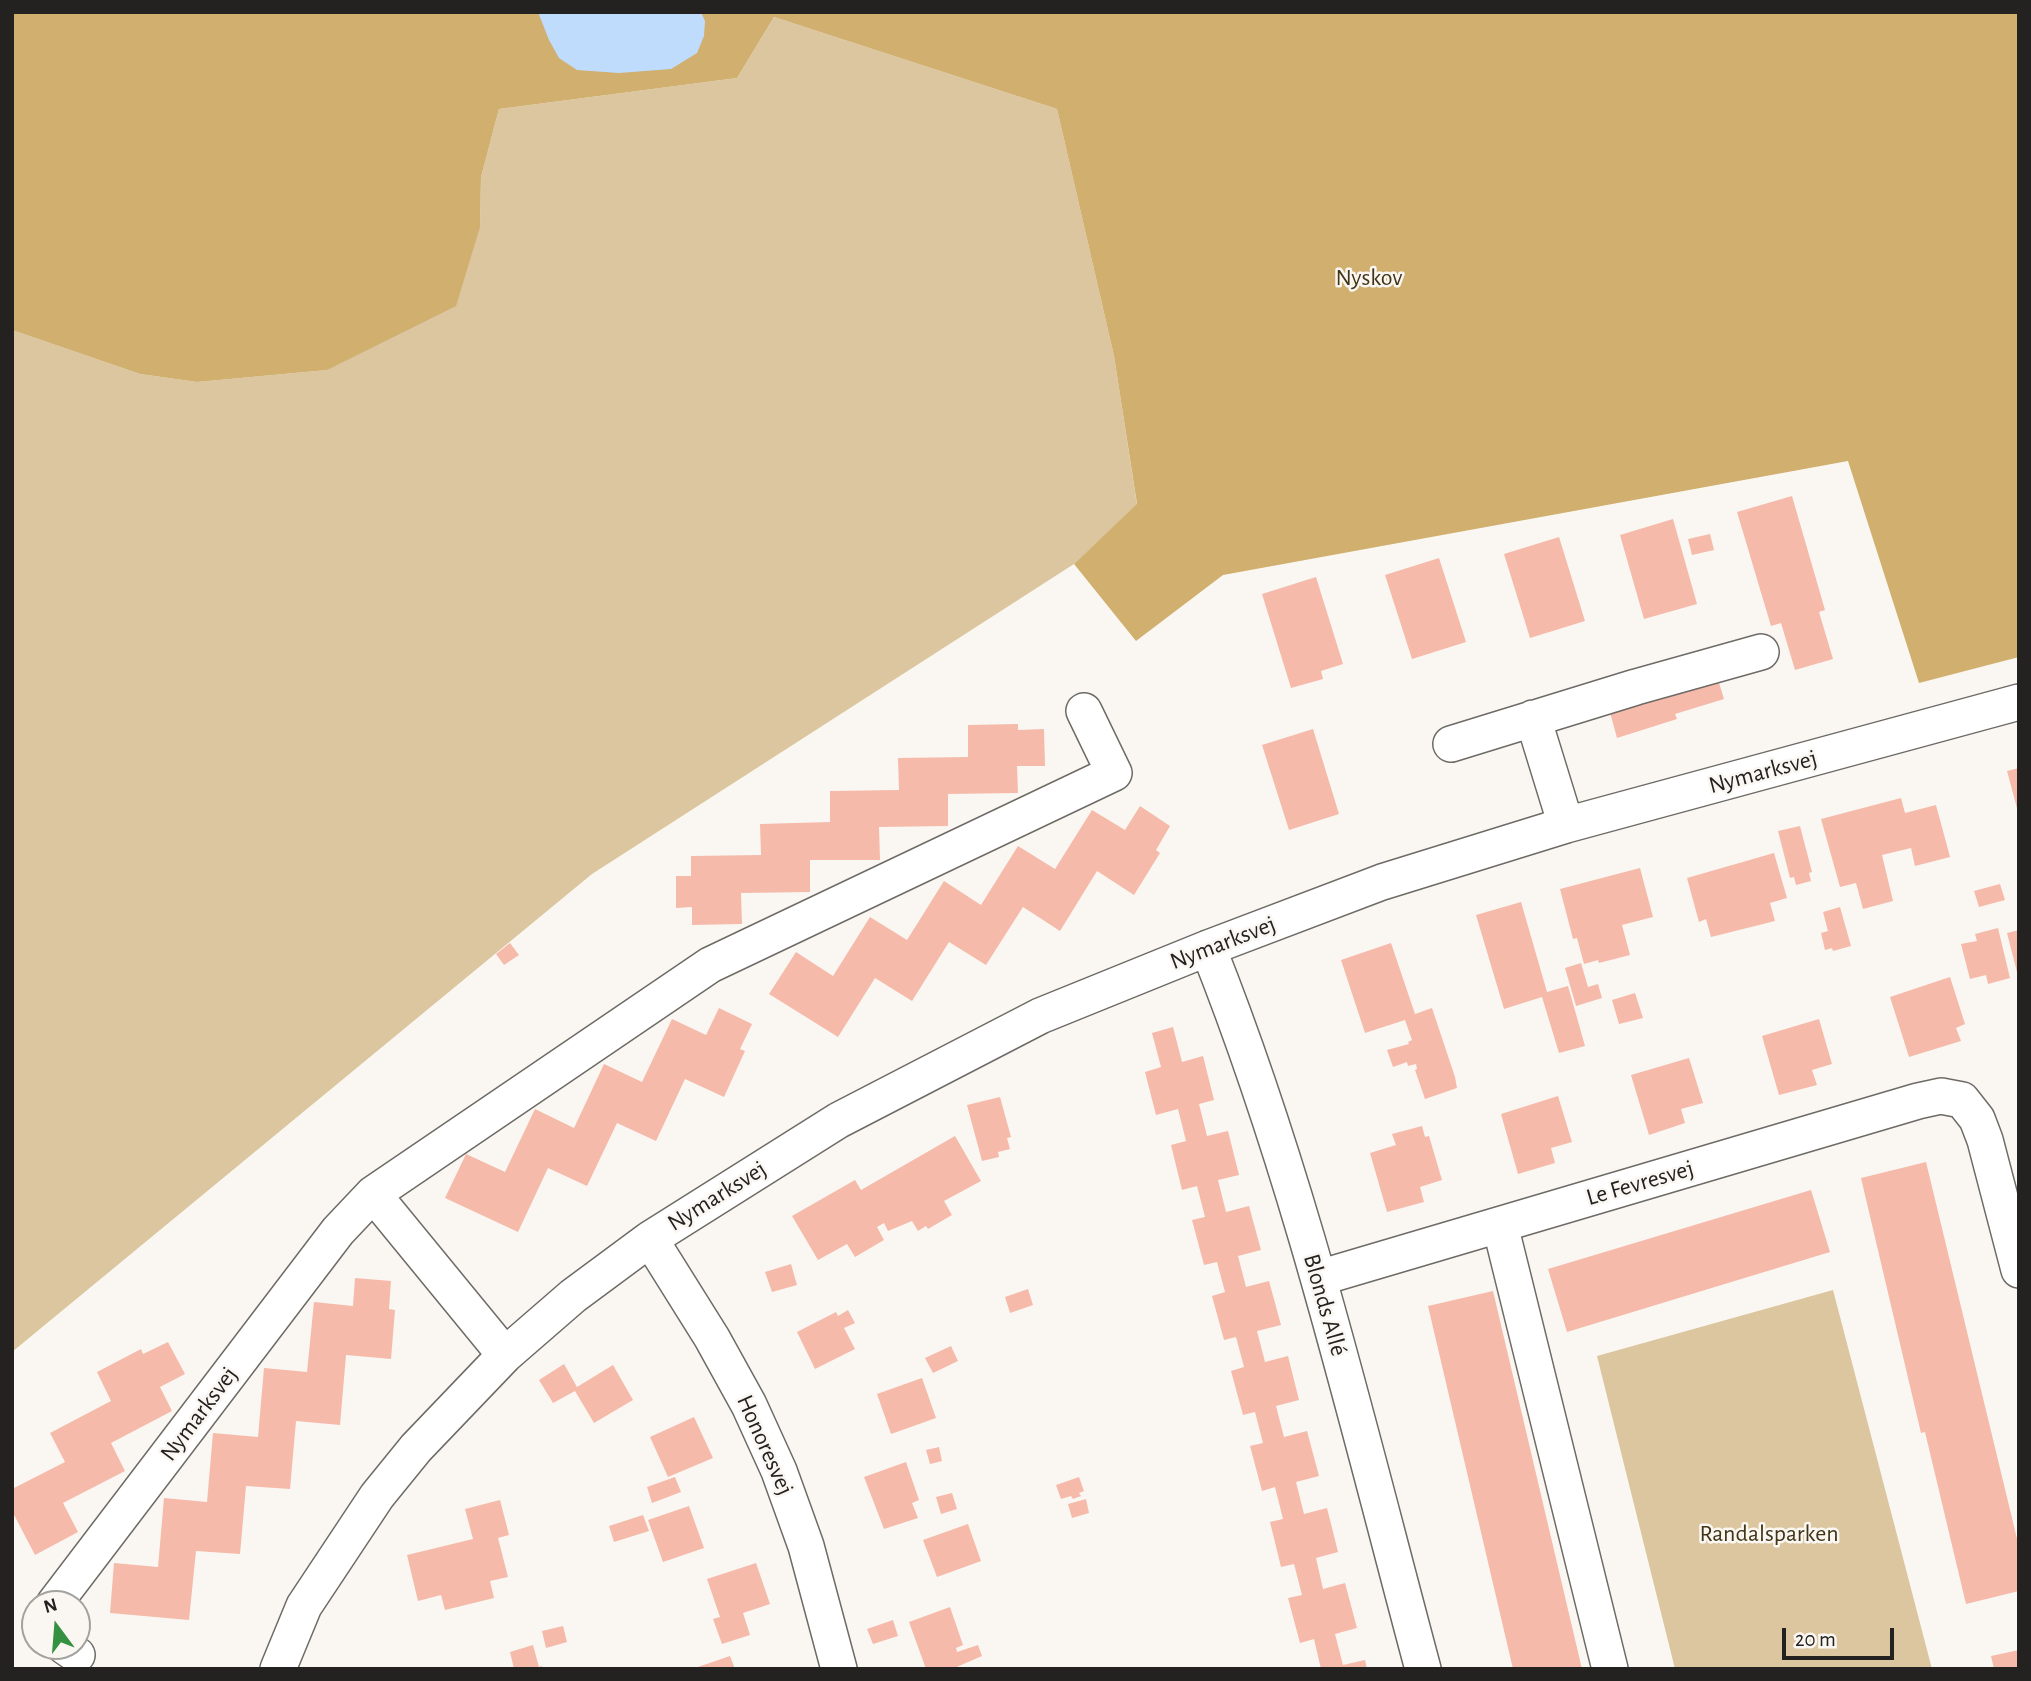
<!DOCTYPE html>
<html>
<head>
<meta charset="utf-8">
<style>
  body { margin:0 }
  #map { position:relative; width:2031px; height:1681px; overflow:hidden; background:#faf7f2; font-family:"Alegreya Sans",sans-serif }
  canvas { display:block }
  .frame { position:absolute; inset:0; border:14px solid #232220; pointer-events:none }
  .north { position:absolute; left:21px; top:1590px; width:70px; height:70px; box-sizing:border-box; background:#faf7f2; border:2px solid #a4a29e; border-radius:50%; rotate:344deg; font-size:19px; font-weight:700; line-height:28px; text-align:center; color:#232220 }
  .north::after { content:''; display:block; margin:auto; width:24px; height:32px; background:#359142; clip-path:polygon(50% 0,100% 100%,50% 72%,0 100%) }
  .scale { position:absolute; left:1782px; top:1628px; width:112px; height:32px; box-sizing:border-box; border:4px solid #232220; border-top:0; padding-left:9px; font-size:21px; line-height:24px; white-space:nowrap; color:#232220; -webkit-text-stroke:5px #faf7f2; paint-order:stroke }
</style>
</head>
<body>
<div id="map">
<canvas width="2031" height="1681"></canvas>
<div class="frame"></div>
<div class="north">N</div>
<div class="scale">20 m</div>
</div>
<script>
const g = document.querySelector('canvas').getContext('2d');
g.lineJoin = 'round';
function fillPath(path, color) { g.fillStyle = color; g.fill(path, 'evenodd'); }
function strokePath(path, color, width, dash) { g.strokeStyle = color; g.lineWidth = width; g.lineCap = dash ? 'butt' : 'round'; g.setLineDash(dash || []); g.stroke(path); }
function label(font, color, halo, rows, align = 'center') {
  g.font = font + ' "Alegreya Sans",sans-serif'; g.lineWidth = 5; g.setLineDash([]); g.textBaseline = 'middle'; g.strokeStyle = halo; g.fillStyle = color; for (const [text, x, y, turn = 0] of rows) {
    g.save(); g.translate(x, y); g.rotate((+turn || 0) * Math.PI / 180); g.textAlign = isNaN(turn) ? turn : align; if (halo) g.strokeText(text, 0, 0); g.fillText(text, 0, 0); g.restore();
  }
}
fillPath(new Path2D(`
  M774 17 1057 109 1114 356 1137 505 1074 564 592 874 12 1352V330L140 374 197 382 327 370 480 227 481 177 499 109 737 78Z
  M1833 1290 1932 1669H1675L1597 1356Z`), '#dbc69f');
fillPath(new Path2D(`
  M12 12H2019V657L1919 683 1848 461 1223 575 1136 641 1074 564 1137 504 1114 356 1057 109 774 17 737 78 499 109 481 177 480 227 456 306 327 370 197 382 140 374 12 330Z`), '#d0af6f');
fillPath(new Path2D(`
  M538 12H701L705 21 704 36 697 53 671 69 619 73 577 70 559 58 549 40Z`), '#c0dcfd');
fillPath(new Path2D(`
  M1792 496 1825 610 1819 612 1833 659 1795 670 1781 623 1771 626 1737 512Z
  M1673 519 1697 604 1644 619 1620 535Z
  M1710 534 1714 550 1692 555 1688 539Z
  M1559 537 1585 621 1530 638 1504 554Z
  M1439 558 1466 642 1412 659 1385 575Z
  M1316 577 1343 664 1321 671 1323 679 1291 688 1262 594Z
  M1716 673 1724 699 1675 714 1677 719 1617 738 1608 705Z
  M1018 724V730L1044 729 1045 766H1017L1018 793 948 794V826L879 827 880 860H810V892L741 893 742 924 692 925V907L676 908V876H691V856L761 855 760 824 830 822V791L899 790 898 758 968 757V725Z
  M1313 729 1339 814 1289 830 1262 745Z
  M2019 768V811L2018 812 2007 771Z
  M1901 798 1905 813 1936 805 1950 857 1915 866 1911 848 1882 855 1893 901 1863 909 1856 883 1840 887 1821 819Z
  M1140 806 1170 826 1156 850 1160 853 1134 895 1097 871 1060 931 1023 907 986 965 949 942 912 1001 875 978 838 1037 769 994 796 952 833 976 870 917 907 940 944 881 981 905 1018 846 1055 869 1092 810 1125 830Z
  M1800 826 1812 872 1809 873 1811 881 1796 885 1794 877 1790 878 1778 831Z
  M1774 853 1787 898 1770 903 1775 921 1711 937 1706 919 1699 922 1687 878Z
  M1640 868 1653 917 1622 925 1630 955 1599 963 1598 960 1584 964 1577 938 1573 939 1560 889Z
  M2000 884 2005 900 1979 907 1974 891Z
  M1521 902 1547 992 1568 986 1585 1046 1559 1053 1542 997 1504 1009 1476 915Z
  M1840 907 1851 946 1833 951 1832 948 1825 950 1821 933 1828 931 1823 912Z
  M1998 928 2010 978 1988 984 1986 975 1970 979 1961 944 1977 941 1975 934Z
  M2019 930V976H2018L2007 933Z
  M510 943 519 955 504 965 496 954Z
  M1391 943 1415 1014 1432 1008 1455 1077 1457 1088 1425 1099 1415 1070 1417 1069 1416 1064 1408 1066 1407 1062 1393 1067 1387 1050 1409 1044 1408 1042 1412 1040 1405 1020 1365 1033 1341 960Z
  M1581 963 1588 987 1598 984 1602 998 1576 1006 1565 968Z
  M1950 977 1965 1024 1956 1028 1961 1041 1909 1057 1890 997Z
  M1635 993 1643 1018 1619 1024 1612 1000Z
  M719 1008 752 1024 740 1049 745 1051 724 1097 685 1079 656 1141 617 1123 587 1186 548 1168 518 1232 445 1198 466 1154 505 1172 535 1109 574 1128 604 1064 642 1082 672 1019 706 1035Z
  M1819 1019 1832 1064 1812 1070 1817 1085 1779 1095 1762 1036Z
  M1173 1027 1182 1062 1203 1056 1214 1100 1199 1104 1207 1136 1228 1131 1239 1175 1218 1180 1226 1212 1249 1206 1261 1250 1238 1256 1246 1287 1269 1281 1281 1325 1257 1331 1265 1362 1288 1356 1299 1400 1276 1406 1284 1437 1307 1431 1319 1476 1296 1482 1304 1514 1327 1508 1338 1552 1316 1558 1323 1589 1345 1583 1357 1628 1335 1634 1343 1665 1365 1660 1367 1669H1321L1314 1639 1300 1643 1288 1598 1302 1595 1294 1564 1281 1567 1270 1522 1283 1519 1275 1487 1262 1491 1250 1446 1263 1443 1255 1412 1243 1415 1231 1371 1244 1367 1236 1337 1224 1340 1212 1296 1225 1292 1217 1262 1204 1265 1192 1220 1205 1217 1197 1186 1182 1190 1171 1145 1186 1141 1178 1109 1156 1115 1145 1072 1161 1067 1152 1033Z
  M1689 1058 1703 1103 1681 1109 1685 1123 1649 1135 1631 1075Z
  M1558 1096 1572 1142 1551 1148 1555 1163 1518 1174 1501 1114Z
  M1000 1097 1011 1137 1007 1138 1010 1149 998 1152 999 1157 982 1161 967 1105Z
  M1422 1126 1425 1137 1429 1136 1442 1180 1420 1187 1424 1202 1387 1212 1370 1153 1396 1145 1392 1134Z
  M955 1136 981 1181 944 1201 952 1215 928 1229 926 1226 918 1231 912 1221 888 1231 884 1223 877 1227 884 1240 855 1257 847 1244 818 1260 792 1216 855 1180 861 1190Z
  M1926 1162 2019 1547V1591L1966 1604 1925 1432 1921 1433 1861 1178Z
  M1811 1190 1830 1252 1567 1332 1548 1269Z
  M791 1264 797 1285 772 1292 765 1272Z
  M355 1278 391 1281 389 1309 395 1310 391 1359 346 1355 340 1425 296 1421 290 1489 246 1486 240 1554 196 1551 189 1620 110 1613 114 1563 158 1567 164 1498 207 1502 213 1433 258 1437 264 1368 307 1372 314 1302 353 1306Z
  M1028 1289 1033 1305 1010 1313 1005 1297Z
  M1493 1291 1582 1669H1513L1428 1306Z
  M848 1310 855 1323 844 1328 855 1349 815 1369 797 1332 836 1312 838 1316Z
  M168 1342 185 1374 160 1387 172 1411 111 1443 125 1471 63 1503 78 1532 35 1555 12 1511V1489L65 1462 50 1433 111 1401 97 1372 141 1349 143 1354Z
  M951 1346 958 1361 933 1373 925 1358Z
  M564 1364 577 1387 613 1365 633 1400 594 1423 575 1391 553 1403 539 1380Z
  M922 1378 936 1418 891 1434 877 1394Z
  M694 1417 713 1458 668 1477 650 1437Z
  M939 1447 942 1461 930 1464 926 1450Z
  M906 1462 919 1500 912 1503 918 1518 884 1529 864 1477Z
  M675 1477 681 1492 652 1503 647 1487Z
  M1079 1477 1084 1491 1079 1493 1081 1496 1073 1499 1071 1496 1061 1499 1056 1485Z
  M952 1493 957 1509 941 1514 936 1497Z
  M1086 1499 1089 1513 1072 1518 1068 1504Z
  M500 1500 509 1535 498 1538 508 1577 490 1581 494 1598 445 1610 441 1595 418 1601 407 1555 473 1539 465 1509Z
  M689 1506 704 1548 663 1562 648 1520Z
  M643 1515 649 1531 614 1542 609 1526Z
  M968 1524 981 1561 937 1577 923 1540Z
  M756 1563 770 1604 743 1613 750 1635 722 1644 713 1619 720 1617 707 1579Z
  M950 1607 963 1645 956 1648 957 1652 978 1645 982 1656 952 1669H926L909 1622Z
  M893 1620 898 1636 873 1644 867 1629Z
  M563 1626 567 1642 546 1648 542 1631Z
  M533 1645 539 1667 542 1666 543 1669H514L510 1652Z
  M2019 1650V1669H1994L1991 1656Z
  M730 1656 735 1669H695V1668Z`), '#f5baaa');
const minor = new Path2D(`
  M1533 718 1566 825
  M1451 744 1636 687 1761 652
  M1208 948C1301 1181 1358 1427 1423 1669
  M373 1194 505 1355
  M1500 1225 1610 1669
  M650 1239 712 1338 749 1405 779 1471 806 1546 839 1669
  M1319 1278 1918 1101 1941 1096 1962 1100 1977 1119 1985 1140 2019 1270
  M54 1604 338 1231 373 1194 710 965 1114 773 1084 711
  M64 1646 77 1655
  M278 1669 304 1606 377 1496 416 1448 505 1355 573 1296 650 1239 839 1120 1040 1016 1208 948 1382 882 1566 825 2019 702`);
strokePath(minor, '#6e6b66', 38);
strokePath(minor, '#fff', 35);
label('24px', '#423417', '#faf7f2', [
  ["Nyskov",1369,278],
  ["Randalsparken",1769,1534]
]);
label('24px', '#232220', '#faf7f2', [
  ["Nymarksvej",1763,772,-15],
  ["Nymarksvej",1223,943,-21],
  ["Le Fevresvej",1640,1183,-16],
  ["Nymarksvej",717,1196,-32],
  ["Blonds Allé",1325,1305,74],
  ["Nymarksvej",199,1414,-53],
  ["Honoresvej",765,1445,66]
]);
</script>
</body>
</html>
